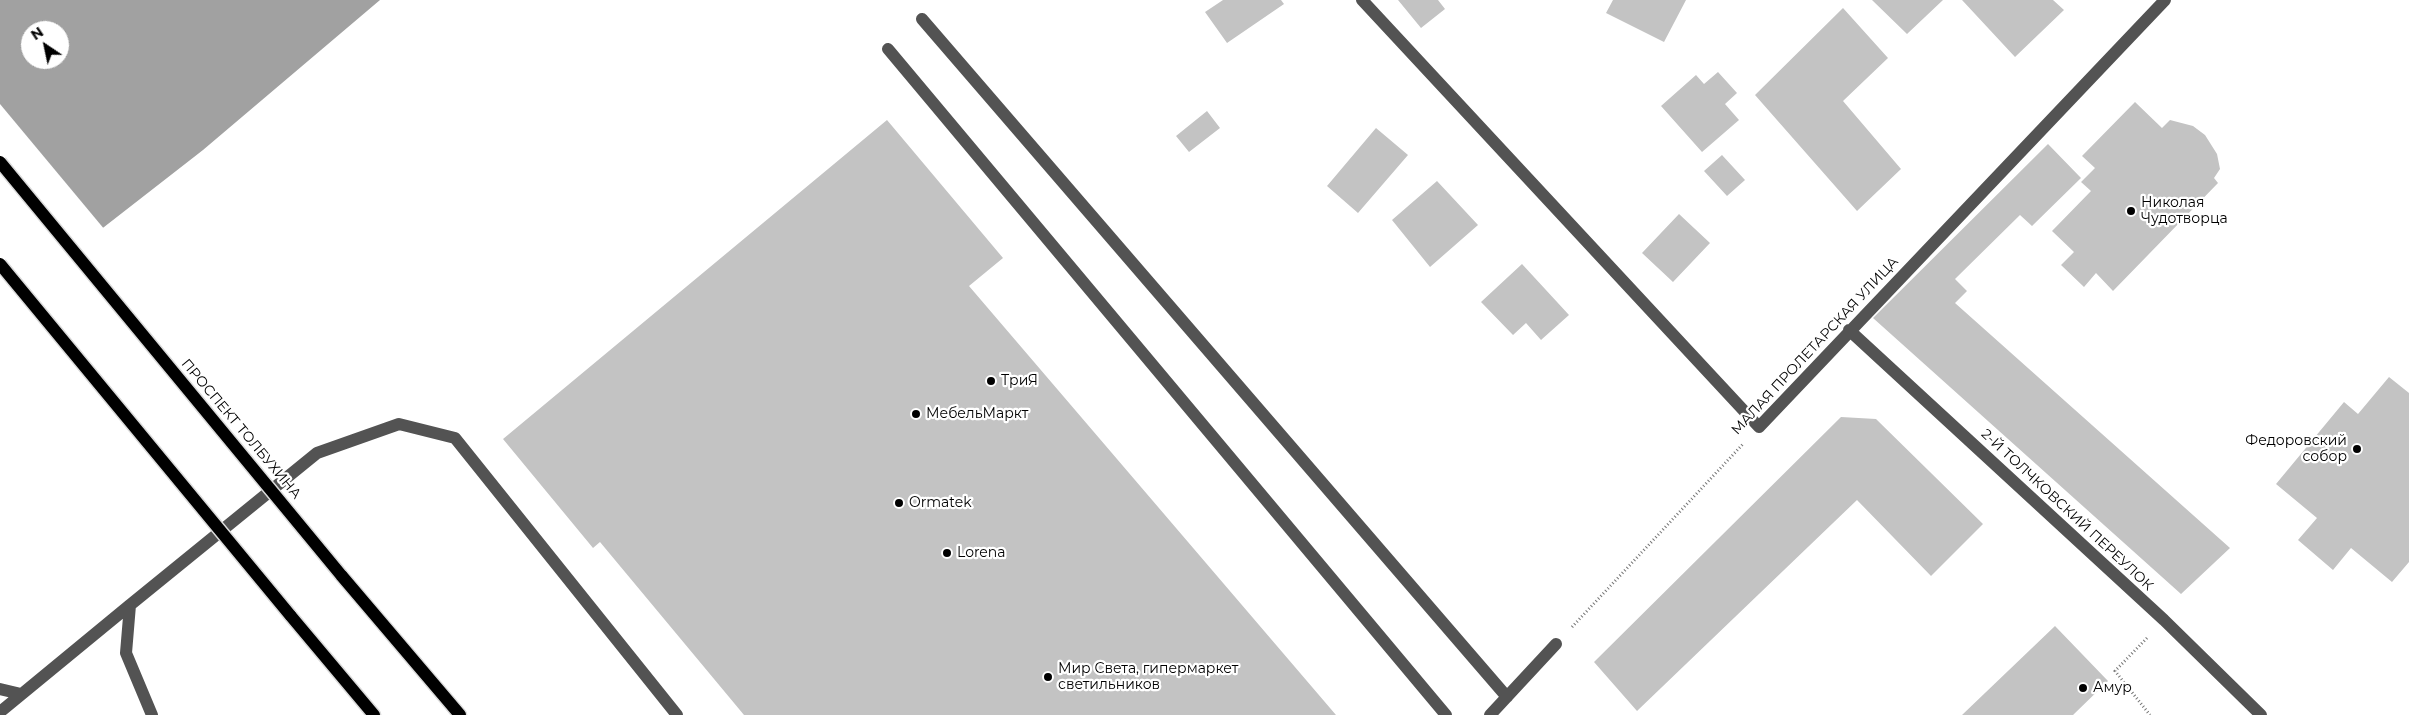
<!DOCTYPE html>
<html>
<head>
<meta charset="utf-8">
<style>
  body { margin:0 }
  #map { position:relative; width:2409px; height:715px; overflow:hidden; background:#fff; font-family:Montserrat,sans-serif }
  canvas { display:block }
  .north { position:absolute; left:20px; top:20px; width:50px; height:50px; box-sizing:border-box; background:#fff; border:1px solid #999; border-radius:50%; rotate:326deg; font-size:14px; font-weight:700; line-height:20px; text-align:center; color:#000 }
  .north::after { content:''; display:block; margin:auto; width:18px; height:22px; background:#000; clip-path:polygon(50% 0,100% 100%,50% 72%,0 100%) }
</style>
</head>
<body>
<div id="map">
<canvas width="2409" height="715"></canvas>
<div class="north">N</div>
</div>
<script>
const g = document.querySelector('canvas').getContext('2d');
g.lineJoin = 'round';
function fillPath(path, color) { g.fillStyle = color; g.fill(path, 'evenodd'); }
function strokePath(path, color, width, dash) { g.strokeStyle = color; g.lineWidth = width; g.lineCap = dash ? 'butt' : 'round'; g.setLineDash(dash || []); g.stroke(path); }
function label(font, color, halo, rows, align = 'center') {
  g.font = font + ' Montserrat,sans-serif'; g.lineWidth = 4.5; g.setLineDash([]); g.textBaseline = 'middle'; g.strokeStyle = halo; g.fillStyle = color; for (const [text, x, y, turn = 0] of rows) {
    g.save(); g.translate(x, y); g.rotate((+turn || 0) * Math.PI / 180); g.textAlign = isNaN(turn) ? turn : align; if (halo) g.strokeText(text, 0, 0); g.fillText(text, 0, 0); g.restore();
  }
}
fillPath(new Path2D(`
  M0 0H380L203 150 0 308ZM30 30H60V60H30Z`), '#a1a1a1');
fillPath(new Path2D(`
  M0 104 105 230 0 311Z`), '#fff');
fillPath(new Path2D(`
  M1223 0H1281L1284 4 1227 43 1205 12Z
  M1398 0H1438L1445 9 1421 28Z
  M1613 0H1686L1664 42 1606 13Z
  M1872 0H1943L1907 34Z
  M1962 0H2053L2064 10 2015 57Z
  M1843 8 1888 58 1843 101 1901 169 1857 211 1755 95Z
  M1718 72 1737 93 1725 104 1739 120 1702 152 1661 106 1696 75 1704 84Z
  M2135 102 2162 128 2170 120 2193 126 2205 135 2217 154 2220 169 2214 178 2218 183 2113 291 2096 273 2084 287 2061 265 2074 252 2052 231 2091 191 2081 182 2095 168 2082 156Z
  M1207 111 1220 128 1189 152 1176 136Z
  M887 120 1003 258 969 286 1336 715H744L600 542 593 548 503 439Z
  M1376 128 1408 155 1358 213 1327 186Z
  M2048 144 2081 178 2032 226 2020 215 1955 279 1967 291 1955 303 2230 548 2181 594 1873 318Z
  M1722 155 1745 180 1727 196 1704 171Z
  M1437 181 1478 225 1430 267 1392 220Z
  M1679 214 1710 243 1673 282 1642 253Z
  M1522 264 1569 315 1541 340 1526 323 1513 335 1481 302Z
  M2389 377 2409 393V562L2392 582 2351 548 2333 570 2298 540 2317 518 2276 484 2344 402 2358 414Z
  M1841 417 1876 419 1983 524 1931 576 1857 500 1637 711 1594 662Z
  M2055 626 2108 681 2073 715H1962Z`), '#c3c3c3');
const major = new Path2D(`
  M341 575 460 715
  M290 615 374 715`);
strokePath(major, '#dbdbdb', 15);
strokePath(new Path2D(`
  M1572 627 1743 444
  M2147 638 2115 671 2150 715`), '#757575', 3, [1, 2.5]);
strokePath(new Path2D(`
  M1362 0 1759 427 2165 0
  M922 19 1507 697
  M888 49 1446 715
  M1849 330 2164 620 2261 715
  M0 689 21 694
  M0 712 130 605
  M152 715 126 653 130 605 317 453 399 424 455 438 677 715
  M1490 715 1556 644`), '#535353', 12);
strokePath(major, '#000', 12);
const majorBridge = new Path2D(`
  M0 162 341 575
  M0 264 290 615`);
strokePath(majorBridge, '#dbdbdb', 15, []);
strokePath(majorBridge, '#000', 12);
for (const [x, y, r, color] of [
  [2131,211,5,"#000"],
  [991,381,5,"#000"],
  [916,414,5,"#000"],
  [2357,449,5,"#000"],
  [899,503,5,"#000"],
  [947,553,5,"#000"],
  [1048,677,5,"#000"],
  [2083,688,5,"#000"]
]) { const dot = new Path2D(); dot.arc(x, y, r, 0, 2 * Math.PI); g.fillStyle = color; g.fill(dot); strokePath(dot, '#fff', 2); }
label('14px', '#000', '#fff', [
  ["Николая",2141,203],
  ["Чудотворца",2141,219],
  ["ТриЯ",1001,381],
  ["МебельМаркт",926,414],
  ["Федоровский",2347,441,"right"],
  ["собор",2347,457,"right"],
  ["Ormatek",909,503],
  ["Lorena",957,553],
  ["Мир Света, гипермаркет",1058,669],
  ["светильников",1058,685],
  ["Амур",2093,688]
], 'left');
label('14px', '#000', '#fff', [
  ["МАЛАЯ ПРОЛЕТАРСКАЯ УЛИЦА",1815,346,-47],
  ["ПРОСПЕКТ ТОЛБУХИНА",241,429,50],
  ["2-Й ТОЛЧКОВСКИЙ ПЕРЕУЛОК",2067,510,43]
]);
</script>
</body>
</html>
